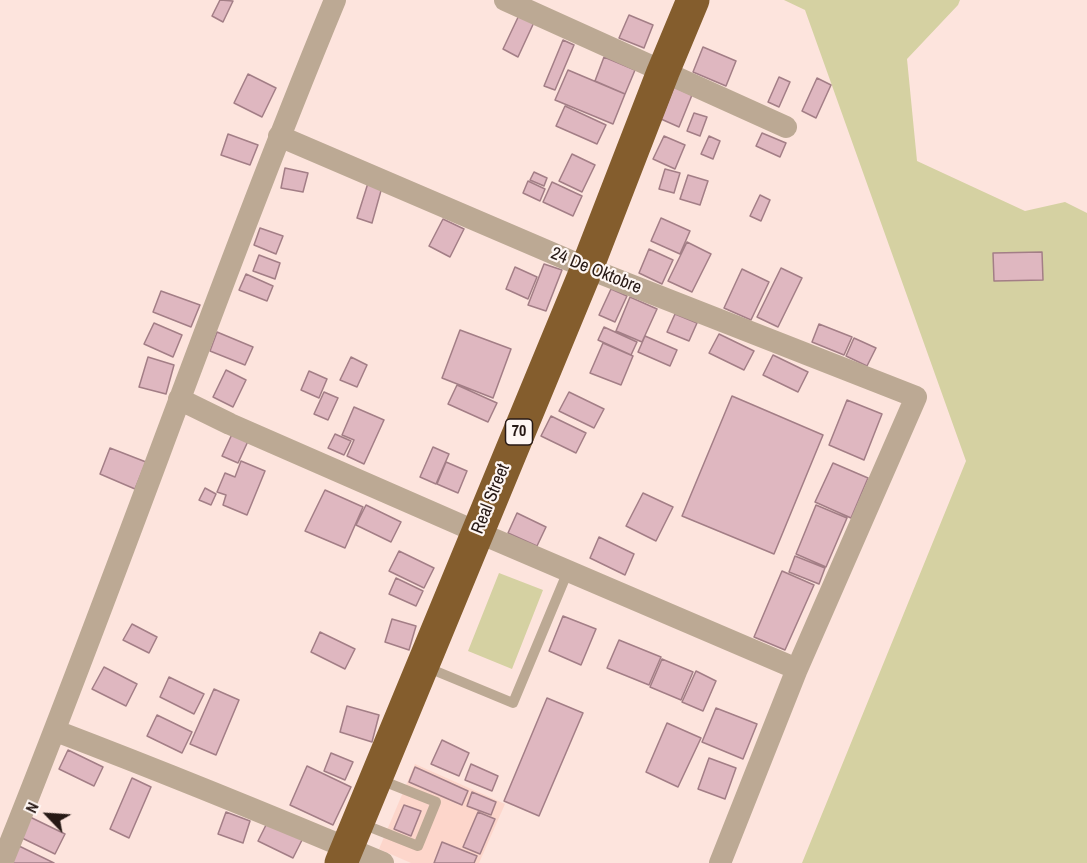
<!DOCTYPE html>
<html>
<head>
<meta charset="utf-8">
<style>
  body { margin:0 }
  #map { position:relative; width:1087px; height:863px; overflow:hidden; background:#fde4dd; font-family:"Archivo Narrow",sans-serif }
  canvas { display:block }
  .north { position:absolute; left:18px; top:785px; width:60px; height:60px; -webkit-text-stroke:4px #fef6f3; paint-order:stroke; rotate:295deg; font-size:16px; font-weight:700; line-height:24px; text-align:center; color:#271915 }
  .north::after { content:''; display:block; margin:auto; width:21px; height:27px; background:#271915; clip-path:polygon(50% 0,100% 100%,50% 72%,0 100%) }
</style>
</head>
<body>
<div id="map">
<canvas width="1087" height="863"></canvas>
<div class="north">N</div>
</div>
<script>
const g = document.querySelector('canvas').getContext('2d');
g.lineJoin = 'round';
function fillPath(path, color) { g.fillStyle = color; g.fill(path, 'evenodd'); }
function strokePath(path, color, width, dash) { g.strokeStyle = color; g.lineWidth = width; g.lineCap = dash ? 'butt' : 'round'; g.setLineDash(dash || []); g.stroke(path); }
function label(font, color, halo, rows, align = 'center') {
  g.font = font + ' "Archivo Narrow",sans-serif'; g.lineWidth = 4.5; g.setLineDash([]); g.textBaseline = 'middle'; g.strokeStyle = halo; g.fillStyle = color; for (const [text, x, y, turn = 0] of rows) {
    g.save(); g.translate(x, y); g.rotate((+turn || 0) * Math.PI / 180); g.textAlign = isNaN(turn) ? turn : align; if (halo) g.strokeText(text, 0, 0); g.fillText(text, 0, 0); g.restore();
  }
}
fillPath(new Path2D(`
  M415 764 505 804 479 863H411L379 849Z`), '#fdd6cb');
fillPath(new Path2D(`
  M784 0H960L958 5 907 59 917 161 1025 211 1065 202 1087 213V863H802L966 461 805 10Z
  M499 573 543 590 512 669 468 651Z`), '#d5d1a2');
const building = new Path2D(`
  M220 0 233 1 223 22 212 16Z
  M521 11 536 18 518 57 503 49Z
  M629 15 653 25 644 48 619 38Z
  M563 40 574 45 555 90 544 86Z
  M703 47 736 61 726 86 693 72Z
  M604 57 635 70 625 94 595 81Z
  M568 70 625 94 613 124 555 100Z
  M248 74 276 88 262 117 234 103Z
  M779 77 790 82 779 107 768 102Z
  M817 78 831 85 816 118 802 111Z
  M674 87 692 95 679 127 661 119Z
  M565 106 606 125 597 144 556 126Z
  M694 113 707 117 700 136 687 131Z
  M762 133 786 143 780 157 756 146Z
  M228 134 258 145 250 165 221 155Z
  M664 136 685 145 675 169 653 159Z
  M709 136 720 141 713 159 701 154Z
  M572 154 595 165 582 192 559 181Z
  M285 168 308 173 303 192 281 188Z
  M665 169 680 173 674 193 659 189Z
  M534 172 547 178 544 186 530 180Z
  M688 175 708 181 700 205 680 199Z
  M528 181 545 189 540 201 523 193Z
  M552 182 582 196 573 216 543 202Z
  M368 183 382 187 372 223 357 218Z
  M760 195 770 200 761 221 750 216Z
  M661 218 690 231 680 254 651 241Z
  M443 219 464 229 450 257 429 246Z
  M260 228 283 236 276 254 254 245Z
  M687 242 711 254 692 292 668 281Z
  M649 249 673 260 662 284 639 273Z
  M1042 252 1043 280 994 281 993 253Z
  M259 255 280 263 275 279 253 271Z
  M544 264 562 270 546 311 528 305Z
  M515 267 537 277 528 299 506 289Z
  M781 268 802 278 778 327 757 317Z
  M742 269 769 282 751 320 724 308Z
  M246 274 273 286 267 301 239 290Z
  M611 289 627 296 615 322 599 315Z
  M161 291 200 305 191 327 153 312Z
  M630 297 657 309 642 342 616 331Z
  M675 314 697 323 689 341 667 332Z
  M154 323 182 335 173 357 144 344Z
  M819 324 852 337 844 355 812 342Z
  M604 327 637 342 631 355 598 340Z
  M460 330 511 349 493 398 442 378Z
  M217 332 253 347 245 365 210 351Z
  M719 334 754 351 744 370 709 353Z
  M645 336 677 350 670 366 638 352Z
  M854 338 876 348 867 366 846 356Z
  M603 343 633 356 621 385 590 373Z
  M773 355 808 372 798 392 763 375Z
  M148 357 174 365 166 394 139 387Z
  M351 357 367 365 357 387 340 380Z
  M226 370 246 380 233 407 213 397Z
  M309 371 327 379 319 398 301 390Z
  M457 385 497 403 488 422 448 404Z
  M324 392 338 398 328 420 314 414Z
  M569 392 604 409 594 428 559 411Z
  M732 396 823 435 774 554 682 516Z
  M847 400 882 414 864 460 829 445Z
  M354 407 384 420 364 464 347 456 354 440 342 435Z
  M551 416 586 433 576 453 541 436Z
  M233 432 249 439 238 463 222 456Z
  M335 434 351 441 344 455 328 448Z
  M433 447 449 454 436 484 420 477Z
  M110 448 146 462 135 489 100 474Z
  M241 461 265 471 247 515 223 505 226 495 217 492 225 473 235 477Z
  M446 462 467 471 458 493 437 484Z
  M833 463 868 478 851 518 815 502Z
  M205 488 216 494 211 505 199 500Z
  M325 490 363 507 345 548 305 531Z
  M643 493 673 507 656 541 626 526Z
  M366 505 401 522 391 542 356 525Z
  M816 505 847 518 826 567 796 554Z
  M517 513 546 527 537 546 508 533Z
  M599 537 634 554 625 575 590 558Z
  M399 551 434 568 424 588 389 571Z
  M795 556 825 568 819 584 789 572Z
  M782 571 814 585 785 650 754 637Z
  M396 578 423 591 416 606 389 594Z
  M563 616 596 629 581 665 549 651Z
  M392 619 416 626 409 650 385 642Z
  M132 624 157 637 149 653 123 640Z
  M320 632 355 649 345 669 311 652Z
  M619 640 661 657 649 685 607 668Z
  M662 659 693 672 681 700 650 687Z
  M104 667 137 684 126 706 92 689Z
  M696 671 716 681 703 711 682 702Z
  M169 677 204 694 194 714 160 697Z
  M214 689 239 700 216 755 190 744Z
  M547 698 583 713 539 816 504 801Z
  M347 706 379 715 372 742 340 732Z
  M716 708 757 724 743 759 702 742Z
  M157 715 192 732 182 753 147 736Z
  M667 723 701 738 678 787 646 772Z
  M442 740 469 753 459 776 431 764Z
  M68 750 103 767 94 786 59 769Z
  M331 753 353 762 345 780 324 771Z
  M709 758 736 768 725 799 698 789Z
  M471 764 498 776 492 791 465 780Z
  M307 766 351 787 333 825 290 805Z
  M415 767 468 791 462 805 409 782Z
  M132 778 151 787 129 838 110 829Z
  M472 792 496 802 491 815 467 806Z
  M404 805 421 811 411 836 394 829Z
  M226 812 250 821 243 843 218 834Z
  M478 812 495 819 480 854 463 847Z
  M30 817 65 834 55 854 20 837Z
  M268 821 303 838 293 858 258 841Z
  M442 842 477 856 474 863H434Z
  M19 846 54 863H11Z`);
fillPath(building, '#dfb7c0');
strokePath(building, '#a37e86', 1.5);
strokePath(new Path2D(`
  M426 667 513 703 568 571
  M360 823 418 846 436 802 378 779`), '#bca994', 10);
strokePath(new Path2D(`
  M505 0 786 127
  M279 136 587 268 916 397 797 669 720 863
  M179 399 230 424 477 532 797 669
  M56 731C166 773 274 817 383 863
  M2 863C118 577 217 285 335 0`), '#bca994', 22);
strokePath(new Path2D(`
  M341 863 587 268 663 72 693 0`), '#845d2d', 33);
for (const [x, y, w] of [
  [519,432,27]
]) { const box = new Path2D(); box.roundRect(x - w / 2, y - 13, w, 26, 4.5); g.fillStyle = '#fef6f3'; g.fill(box); strokePath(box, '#271915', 1.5); }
label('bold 16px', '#271915', null, [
  ["70",519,432]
]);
label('18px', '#271915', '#fef6f3', [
  ["24 De Oktobre",596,271,22],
  ["Real Street",491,499,-68]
]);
</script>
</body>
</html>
